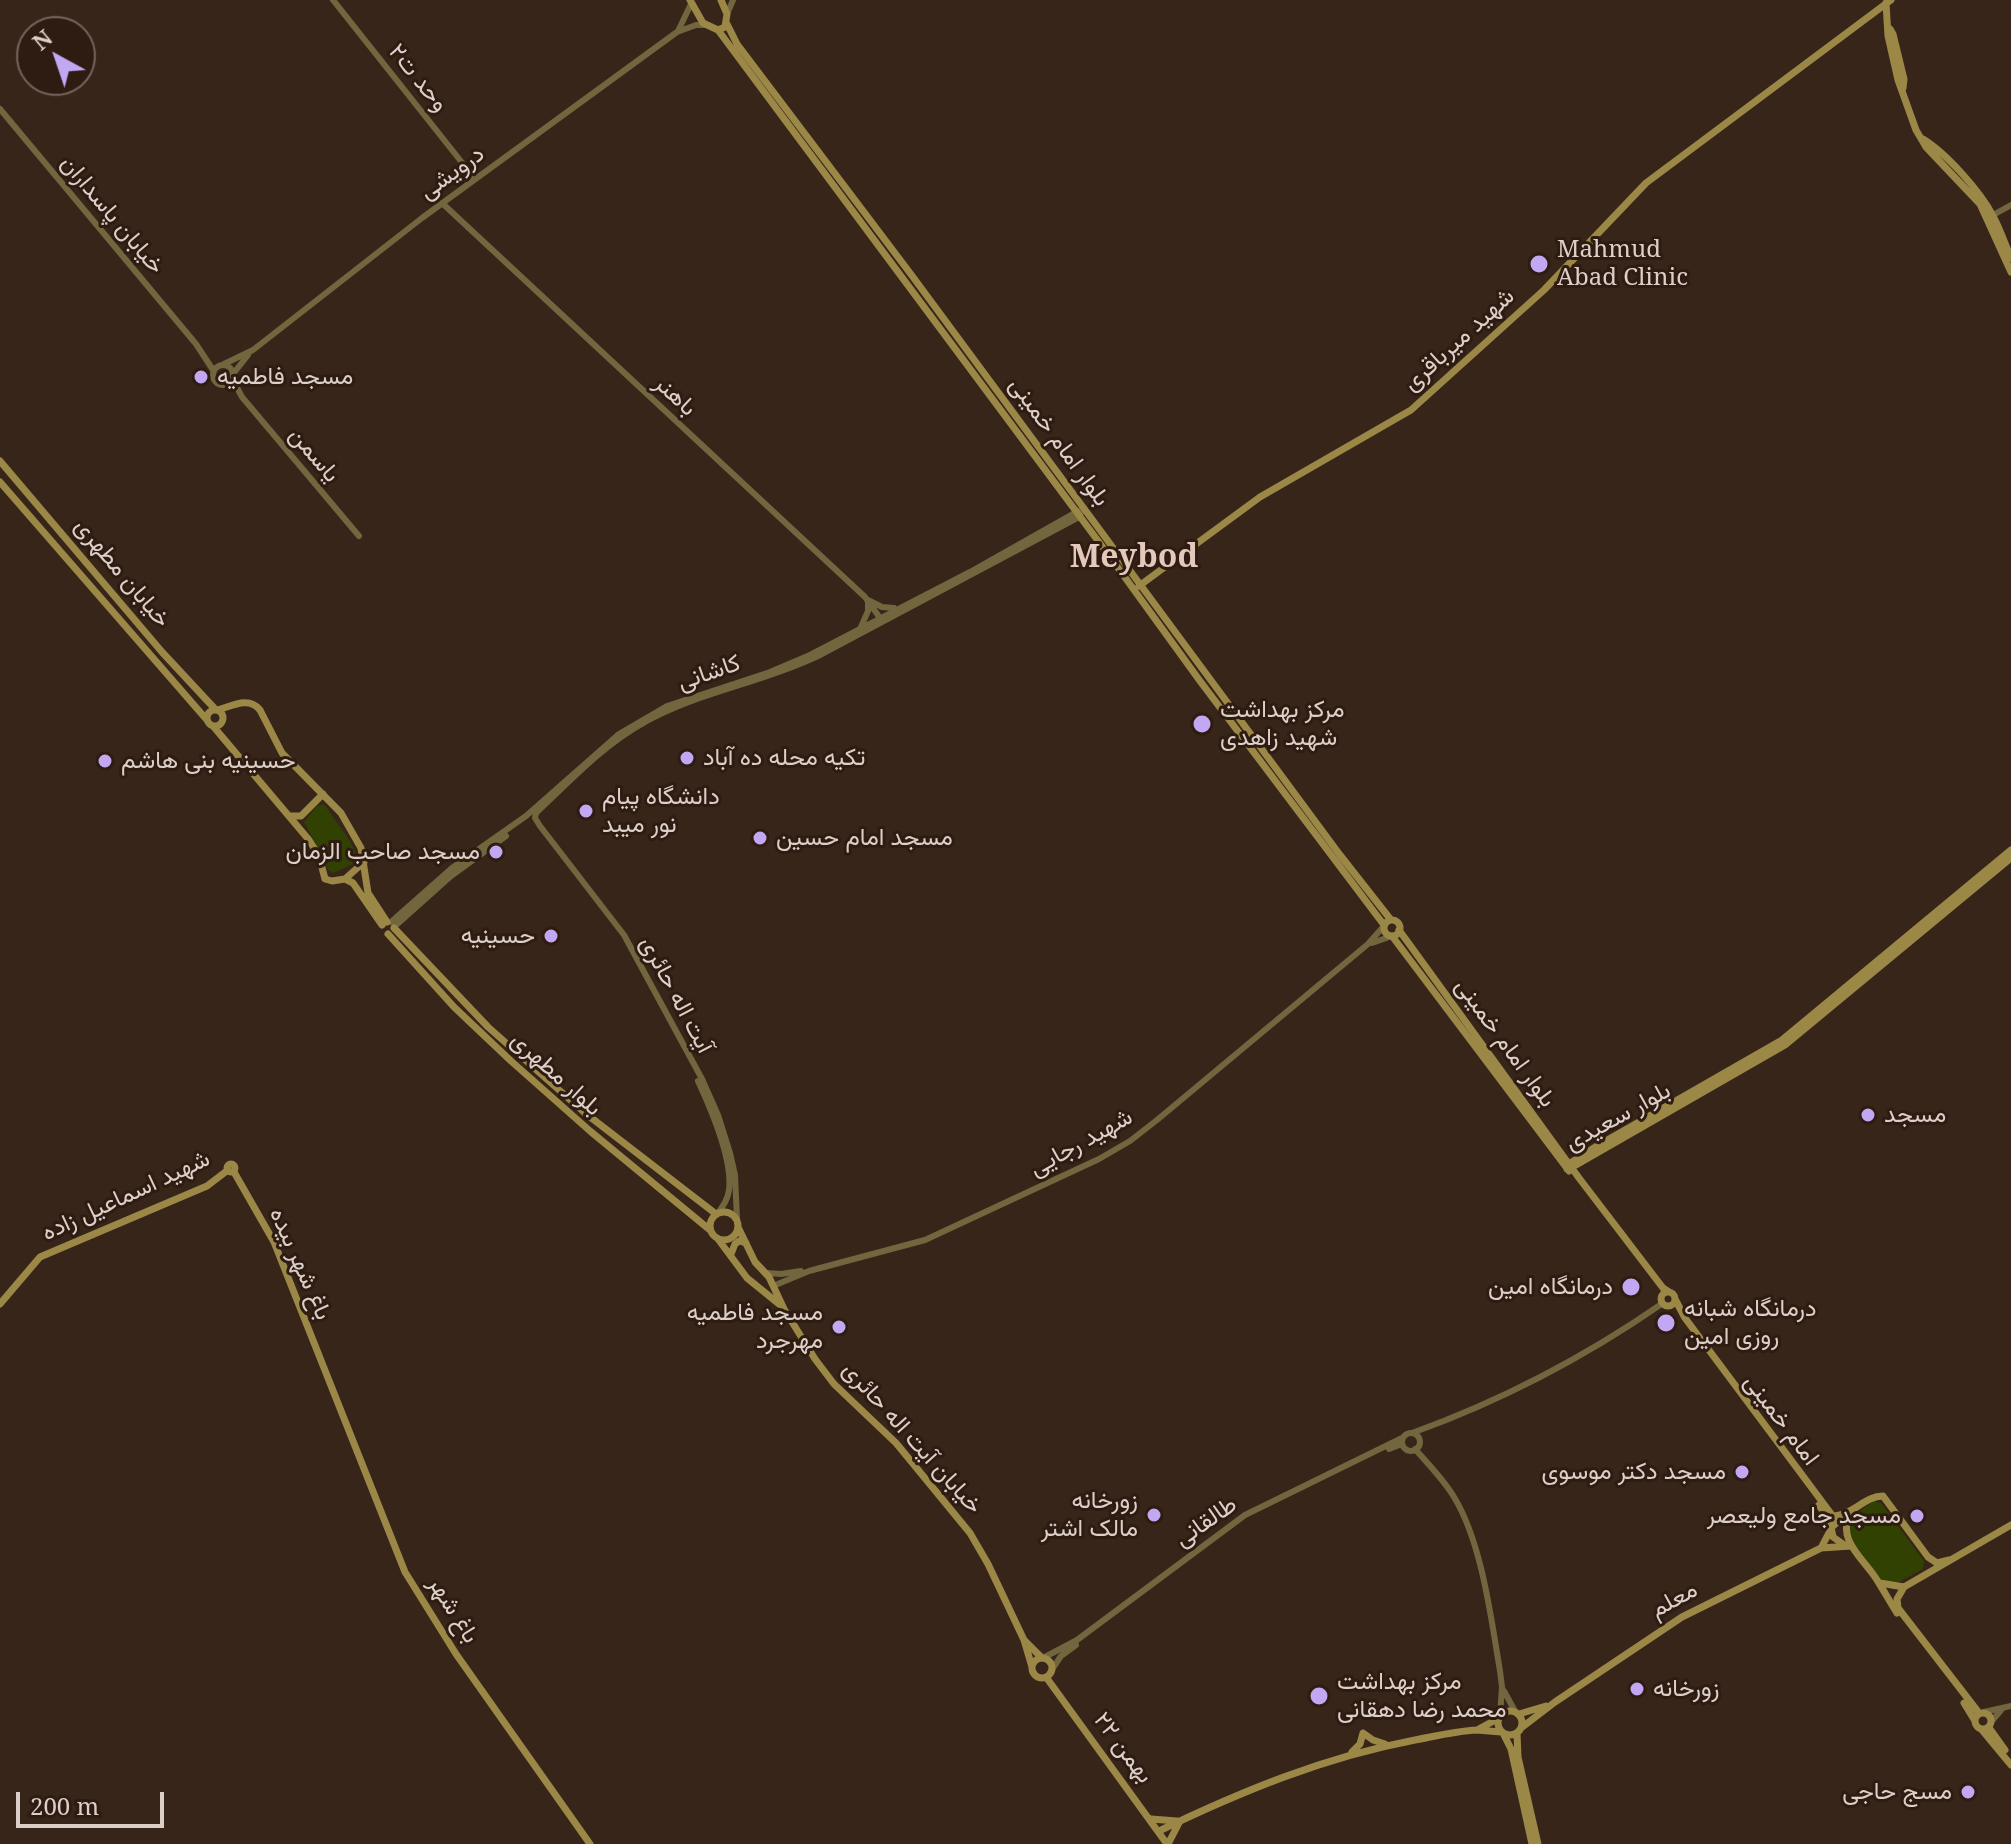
<!DOCTYPE html>
<html>
<head>
<meta charset="utf-8">
<style>
  body { margin:0 }
  #map { position:relative; width:2011px; height:1844px; overflow:hidden; background:#38251a; font-family:"Noto Serif",serif }
  canvas { display:block }
  .north { position:absolute; left:16px; top:16px; width:80px; height:80px; box-sizing:border-box; background:#2e1b11; border:2px solid #74635a; border-radius:50%; rotate:320deg; font-size:22px; font-weight:700; line-height:32px; text-align:center; color:#dccfc8 }
  .north::after { content:''; display:block; margin:auto; width:28px; height:36px; background:#c2a8f3; clip-path:polygon(50% 0,100% 100%,50% 72%,0 100%) }
  .scale { position:absolute; left:16px; top:1792px; width:148px; height:36px; box-sizing:border-box; border:4px solid #dccfc8; border-top:0; padding-left:10px; font-size:24px; line-height:28px; white-space:nowrap; color:#dccfc8; -webkit-text-stroke:6px #2e1b11; paint-order:stroke }
</style>
</head>
<body>
<div id="map">
<canvas width="2011" height="1844"></canvas>
<div class="north">N</div>
<div class="scale">200 m</div>
</div>
<script>
const g = document.querySelector('canvas').getContext('2d');
g.lineJoin = 'round';
function fillPath(path, color) { g.fillStyle = color; g.fill(path, 'evenodd'); }
function strokePath(path, color, width, dash) { g.strokeStyle = color; g.lineWidth = width; g.lineCap = dash ? 'butt' : 'round'; g.setLineDash(dash || []); g.stroke(path); }
function label(font, color, halo, rows, align = 'center') {
  g.font = font + ' "Noto Serif",Vazirmatn,serif'; g.lineWidth = 6; g.setLineDash([]); g.textBaseline = 'middle'; g.strokeStyle = halo; g.fillStyle = color; for (const [text, x, y, turn = 0] of rows) {
    g.save(); g.translate(x, y); g.rotate((+turn || 0) * Math.PI / 180); g.textAlign = isNaN(turn) ? turn : align; if (halo) g.strokeText(text, 0, 0); g.fillText(text, 0, 0); g.restore();
  }
}
fillPath(new Path2D(`
  M324 804 350 841 357 856 353 864 333 873 328 870 324 859 304 822 317 806Z
  M1874 1501 1881 1503 1924 1561 1923 1569 1897 1583 1883 1581C1870 1564 1846 1543 1848 1519Z`), '#314102');
strokePath(new Path2D(`
  M333 0 475 179
  M727 14 733 0
  M679 29 691 4
  M0 109 196 344 213 370
  M442 203 865 597 880 618
  M1993 215 2011 205
  M224 364 253 350 422 218 677 32 696 25H705
  M213 375a10 10 0 1 1 20 0a10 10 0 1 1-20 0Z
  M233 374 248 355
  M233 380 242 397 359 536
  M861 627 868 611V600L882 607 894 608
  M391 922 452 868 526 816 619 734 667 706 770 672 810 655 970 572 1078 511
  M394 927 451 876 506 836
  M1372 943 1392 936
  M698 1081C711 1109 733 1159 729 1190 728 1199 723 1206 718 1213
  M737 1219 735 1175 730 1153 718 1115 702 1079 624 935 540 826 535 818 536 813C569 782 604 744 645 722 698 692 762 683 818 656L1079 517 1081 513
  M767 1273 781 1274 801 1271
  M773 1286 809 1271 925 1240 1099 1159 1130 1141 1157 1120 1368 944 1384 926
  M1412 1433C1501 1401 1585 1357 1663 1303
  M1402 1442a9 9 0 1 1 18 0a9 9 0 1 1-18 0Z
  M1389 1449 1402 1444
  M1415 1449C1429 1465 1444 1480 1454 1497 1482 1543 1491 1618 1500 1671L1502 1687 1500 1716
  M1043 1658 1077 1640 1245 1515 1402 1438
  M1051 1671 1061 1656 1076 1645
  M1504 1691 1516 1713
  M1984 1712 2011 1706
  M1991 1722 2002 1709`), '#72663f', 6);
strokePath(new Path2D(`
  M690 0 703 23 718 30 725 27 727 14 721 0
  M1886 3 1888 36 1898 80 1916 130 1926 147 1980 204 2011 272
  M727 24 737 44 910 273 1340 855 1391 920
  M1890 29 1893 34 1904 79 1903 88
  M718 30 1116 565 1200 681 1384 925
  M1923 139C1946 153 1981 192 1993 216 2000 229 2005 244 2011 258
  M0 461 162 652 215 709
  M0 482 207 720
  M1139 586 1260 497 1411 410 1544 290 1646 183 1891 0
  M207 718a8 8 0 1 1 16 0a8 8 0 1 1-16 0Z
  M217 710C232 706 249 696 260 710L282 753 341 813 361 848 368 893 387 922
  M213 726 309 840 319 856 325 879 332 881 345 879 353 883 382 925
  M290 816H301L323 794
  M345 879 364 862
  M1384 928a8 8 0 1 1 16 0a8 8 0 1 1-16 0Z
  M394 928 488 1027 585 1113 716 1214
  M1399 930 1579 1178 1663 1288 1669 1292
  M388 934 454 1007 511 1061 590 1131 710 1230
  M1392 936 1569 1171
  M227 1168a4 4 0 1 1 8 0a4 4 0 1 1-8 0Z
  M1576 1165 1785 1045 2011 858
  M1567 1169 1569 1164 1597 1146 1782 1040 2011 850
  M234 1172 274 1242 405 1572 456 1654 590 1844
  M710 1226a14 14 0 1 1 28 0a14 14 0 1 1-28 0Z
  M738 1227 755 1262 769 1277 784 1309 815 1359 834 1384 896 1443 970 1533 988 1564 1024 1640
  M718 1239 747 1278 779 1304
  M731 1254 735 1244 739 1241 746 1243
  M1661 1299a7 7 0 1 1 14 0a7 7 0 1 1-14 0Z
  M1675 1299 1685 1318 1832 1515 1835 1516C1854 1514 1865 1496 1883 1496L1928 1557 1937 1563 1949 1560
  M0 1304 40 1257 207 1186 228 1170
  M1819 1505 1830 1522 1833 1537 1843 1544
  M1851 1514C1835 1539 1865 1560 1877 1580 1884 1591 1890 1602 1897 1613
  M1821 1548 1832 1527 1845 1515
  M1880 1583 1904 1587
  M1032 1668a10 10 0 1 1 20 0a10 10 0 1 1-20 0Z
  M1032 1667 1024 1640 1042 1658
  M1046 1677 1167 1844
  M1964 1703 1975 1721
  M1498 1723a12 12 0 1 1 24 0a12 12 0 1 1-24 0Z
  M1975 1721a8 8 0 1 1 16 0a8 8 0 1 1-16 0Z
  M1979 1713 1898 1608 1897 1599 1904 1587 2011 1525
  M1519 1714 1546 1706
  M1499 1718 1477 1730 1501 1732
  M1521 1728 1555 1702 1682 1617 1821 1548 1851 1546
  M1990 1729 2005 1750
  M1982 1730 2011 1765
  M1503 1733 1511 1749 1532 1844
  M1517 1733 1518 1757 1538 1844
  M1352 1752 1360 1744 1363 1733 1373 1740 1385 1744
  M1151 1819 1177 1821
  M1159 1831C1242 1791 1325 1757 1415 1740 1436 1736 1456 1731 1477 1730
  M1168 1844 1180 1821`), '#9b8746', 7);
for (const [x, y, r, color] of [
  [1539,264,10,"#c2a8f3"],
  [201,377,8,"#c2a8f3"],
  [1202,724,10,"#c2a8f3"],
  [687,758,8,"#c2a8f3"],
  [105,761,8,"#c2a8f3"],
  [586,811,8,"#c2a8f3"],
  [760,838,8,"#c2a8f3"],
  [496,852,8,"#c2a8f3"],
  [551,936,8,"#c2a8f3"],
  [1868,1115,8,"#c2a8f3"],
  [1631,1287,10,"#c2a8f3"],
  [1666,1323,10,"#c2a8f3"],
  [839,1327,8,"#c2a8f3"],
  [1742,1472,8,"#c2a8f3"],
  [1154,1515,8,"#c2a8f3"],
  [1917,1516,8,"#c2a8f3"],
  [1637,1689,8,"#c2a8f3"],
  [1319,1696,10,"#c2a8f3"],
  [1968,1792,8,"#c2a8f3"]
]) { const dot = new Path2D(); dot.arc(x, y, r, 0, 2 * Math.PI); g.fillStyle = color; g.fill(dot); strokePath(dot, '#2e1b11', 3); }
label('24px', '#dccfc8', '#2e1b11', [
  ["وحد ت۲",418,78,51],
  ["درویشی",452,173,-36],
  ["خیابان پاسداران",112,215,50],
  ["شهید میرباقری",1459,340,-42],
  ["باهنر",675,396,43],
  ["بلوار امام خمینی",1059,442,54],
  ["یاسمن",314,455,50],
  ["خیابان مطهری",122,573,50],
  ["کاشانی",709,673,-19],
  ["آیت اله حائری",676,995,62],
  ["بلوار امام خمینی",1505,1043,54],
  ["بلوار مطهری",556,1074,42],
  ["بلوار سعیدی",1618,1117,-29],
  ["شهید رجایی",1081,1143,-29],
  ["شهید اسماعیل زاده",126,1196,-25],
  ["باغ شهر بیده",300,1264,66],
  ["امام خمینی",1781,1420,53],
  ["خیابان آیت اله حائری",912,1438,48],
  ["طالقانی",1206,1522,-35],
  ["معلم",1674,1600,-29],
  ["باغ شهر",453,1610,58],
  ["۲۲ بهمن",1123,1748,53]
]);
label('24px', '#dccfc8', '#2e1b11', [
  ["Mahmud",1557,250],
  ["Abad Clinic",1557,278],
  ["مسجد فاطمیه",217,377],
  ["مرکز بهداشت",1220,710],
  ["شهید زاهدی",1220,738],
  ["تکیه محله ده آباد",703,758],
  ["حسینیه بنی هاشم",121,761],
  ["دانشگاه پیام",602,797],
  ["نور میبد",602,825],
  ["مسجد امام حسین",776,838],
  ["مسجد صاحب الزمان",480,852,"right"],
  ["حسینیه",535,936,"right"],
  ["مسجد",1884,1115],
  ["درمانگاه امین",1613,1287,"right"],
  ["درمانگاه شبانه",1684,1309],
  ["روزی امین",1684,1337],
  ["مسجد فاطمیه",823,1313,"right"],
  ["مهرجرد",823,1341,"right"],
  ["مسجد دکتر موسوی",1726,1472,"right"],
  ["زورخانه",1138,1501,"right"],
  ["مالک اشتر",1138,1529,"right"],
  ["مسجد جامع ولیعصر",1901,1516,"right"],
  ["مرکز بهداشت",1337,1682],
  ["محمد رضا دهقانی",1337,1710],
  ["زورخانه",1653,1689],
  ["مسج حاجی",1952,1792,"right"]
], 'left');
label('bold 32px', '#e3c9bb', '#2e1b11', [
  ["Meybod",1134,558]
]);
</script>
</body>
</html>
